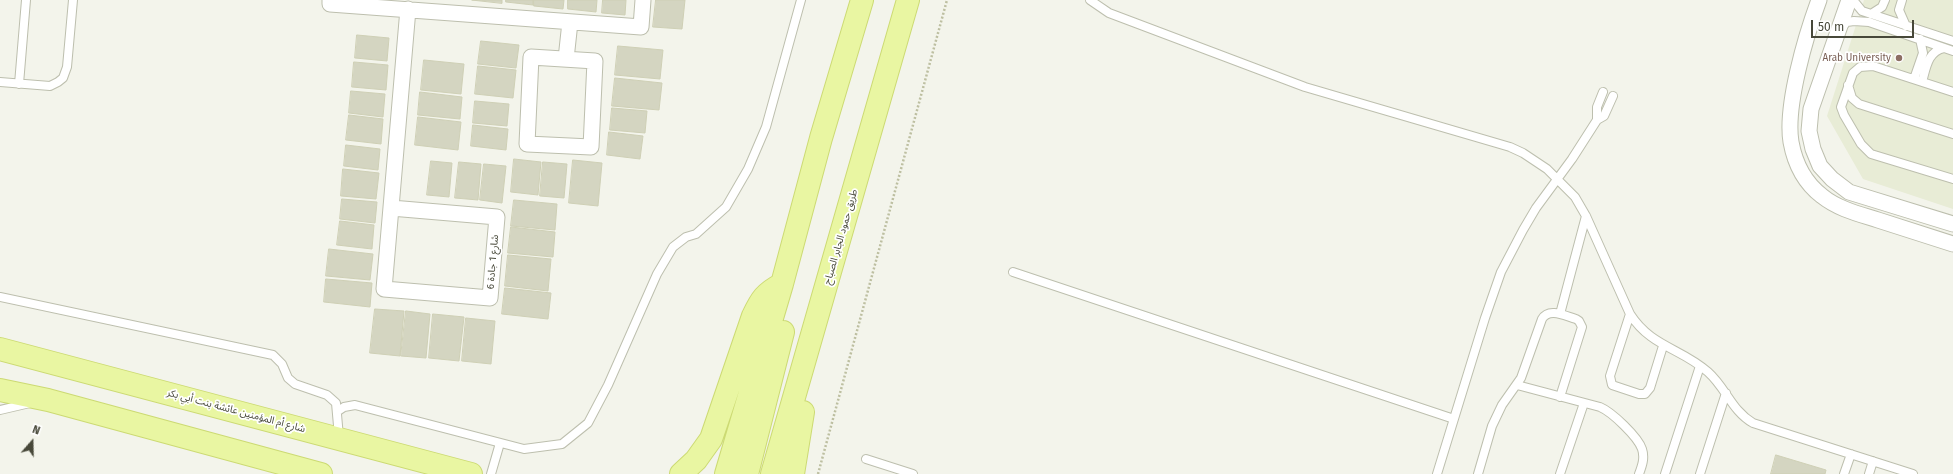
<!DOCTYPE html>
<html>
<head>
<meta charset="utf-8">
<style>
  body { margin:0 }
  #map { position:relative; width:1953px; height:474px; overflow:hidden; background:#f3f4eb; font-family:"Fira Sans",sans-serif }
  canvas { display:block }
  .north { position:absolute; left:12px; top:422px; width:40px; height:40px; -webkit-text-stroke:3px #fff; paint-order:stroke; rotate:20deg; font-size:11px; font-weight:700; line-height:16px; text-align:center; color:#474839 }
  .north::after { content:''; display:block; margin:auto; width:14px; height:18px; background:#474839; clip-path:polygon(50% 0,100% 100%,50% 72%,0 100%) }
  .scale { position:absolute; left:1811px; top:20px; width:103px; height:18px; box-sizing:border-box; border:2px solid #474839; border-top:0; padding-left:5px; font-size:12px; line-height:14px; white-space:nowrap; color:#474839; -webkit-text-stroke:3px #fff; paint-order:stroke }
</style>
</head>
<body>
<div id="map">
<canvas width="1953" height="474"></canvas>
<div class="north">N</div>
<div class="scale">50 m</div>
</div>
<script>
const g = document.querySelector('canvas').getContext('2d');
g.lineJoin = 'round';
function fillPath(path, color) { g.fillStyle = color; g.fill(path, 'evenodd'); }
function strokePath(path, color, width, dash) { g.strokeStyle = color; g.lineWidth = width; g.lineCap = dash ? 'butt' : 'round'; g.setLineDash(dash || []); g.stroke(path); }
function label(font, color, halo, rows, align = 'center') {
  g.font = font + ' "Fira Sans","Noto Sans Arabic",sans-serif'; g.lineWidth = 3.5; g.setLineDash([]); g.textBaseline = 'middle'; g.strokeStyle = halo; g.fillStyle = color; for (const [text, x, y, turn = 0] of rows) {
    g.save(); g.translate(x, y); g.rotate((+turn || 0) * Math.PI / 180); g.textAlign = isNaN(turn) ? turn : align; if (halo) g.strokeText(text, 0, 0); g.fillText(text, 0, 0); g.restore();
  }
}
fillPath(new Path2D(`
  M1864 0H1953V209L1863 179 1827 116Z`), '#e8ecd6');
const building = new Path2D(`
  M472 0H502V3Z
  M506 0H533V5L506 2Z
  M534 0H564L563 9 534 6Z
  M568 0H597L596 12 568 9Z
  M603 0H626L625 15 602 13Z
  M656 0H685L682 29 653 27Z
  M357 35 389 38 387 61 355 58Z
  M481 41 519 45 516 68 478 64Z
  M618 46 663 50 660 79 615 75Z
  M424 60 464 64 461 94 421 90Z
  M354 62 388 65 386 90 352 87Z
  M478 66 516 70 513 98 475 94Z
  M615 78 662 83 659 110 612 106Z
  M351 91 385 94 383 117 349 113Z
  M420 92 462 97 460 119 418 115Z
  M475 101 509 104 507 126 473 123Z
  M612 108 647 111 645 133 610 130Z
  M349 115 383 119 381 144 346 140Z
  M418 117 461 122 458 150 415 145Z
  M473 125 508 129 506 150 471 146Z
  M609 132 643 136 640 159 607 155Z
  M346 145 380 149 378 170 344 166Z
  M514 159 541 162 538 195 511 192Z
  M573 160 602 163 598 206 569 203Z
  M431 161 452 163 449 197 427 195Z
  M459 162 481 164 478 200 455 198Z
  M543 162 567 164 564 198 540 196Z
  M484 164 506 166 502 203 480 200Z
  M343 169 379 173 376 199 341 196Z
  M342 199 377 202 375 223 340 219Z
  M514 200 557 204 555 230 511 226Z
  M340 221 374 225 372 249 337 245Z
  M511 227 555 232 553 257 508 253Z
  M329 249 373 254 370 280 326 276Z
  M508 255 551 259 548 291 505 286Z
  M326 279 372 283 370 307 324 302Z
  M505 288 551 293 548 319 502 314Z
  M375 309 404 311 400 356 370 353Z
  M406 311 430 314 426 358 401 356Z
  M433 314 464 317 459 361 429 358Z
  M466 318 495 321 491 364 462 361Z
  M1776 455 1826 470 1825 474H1771Z`);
fillPath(building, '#d4d5c1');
strokePath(building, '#cecfb5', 1);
const lane = new Path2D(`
  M1090 0 1109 13 1305 87 1510 147 1523 153 1547 169 1575 197 1586 216 1630 314C1651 347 1681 348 1708 372 1726 388 1732 411 1753 423L1913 474
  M1853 0 1862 11 1953 41
  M1902 0 1899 10 1906 26
  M1871 14 1882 7 1885 0
  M1842 27 1847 22 1854 21 1869 22 1953 51
  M1914 79 1923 53 1920 39
  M0 82 50 86 58 82 63 78 67 67 73 0
  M1922 82C1926 68 1928 51 1944 48
  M19 84 26 0
  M1848 85 1852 98 1859 104 1953 134
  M1953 92 1873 66 1860 67 1853 73 1841 107 1844 115 1861 144 1871 154 1953 179
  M1597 120V107L1603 92
  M1013 272 1454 419
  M0 297 273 355 282 364 288 378 295 384 327 395 336 403 339 437
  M1560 314 1586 216
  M1630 314 1610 376 1612 385 1639 394H1645L1650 388 1663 346
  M1517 385 1600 407C1612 412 1638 437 1642 449 1645 458 1642 466 1639 474
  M0 410 30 403
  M338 411 344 407 355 405 524 449 562 444 588 423 608 385 657 274 673 247 686 237 696 234 726 207 748 169 766 127 801 0
  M866 459 913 474
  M491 474 500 443
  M1437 474 1485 318 1501 272 1523 230 1536 208 1572 159 1597 120 1604 116 1613 96
  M1478 474 1492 426 1502 405 1521 378 1542 319C1549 307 1565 316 1576 319L1579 321 1582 327 1560 397
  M1560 474 1584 403
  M1665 474 1700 366
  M1700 474 1726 393
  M1844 474 1851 454
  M1869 474 1873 461`);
const street = new Path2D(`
  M330 0V4L641 27 643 0
  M1819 0C1806 35 1785 106 1791 142 1795 164 1805 183 1822 196 1838 209 1859 214 1878 220 1903 228 1928 236 1953 244
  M1849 0 1811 109 1809 131 1813 149 1820 166 1832 179 1849 192 1953 224
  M531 57 595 61 591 147 527 144Z
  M566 59 570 22
  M391 208 497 217 490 298 384 289 408 9`);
const primary = new Path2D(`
  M0 349 471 474
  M0 390 48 400 321 474
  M681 474 696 460 711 439 753 316C761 299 765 293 782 284
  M726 474 782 284 821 138 862 0
  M747 474 783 332
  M772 474 908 0
  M793 474 803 412`);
strokePath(lane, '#bdbfae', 10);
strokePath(street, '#bdbfae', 17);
strokePath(primary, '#ccda73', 24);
strokePath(new Path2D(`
  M818 474 947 0`), '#bdbfa1', 2.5, [2, 2]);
strokePath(lane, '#fff', 8);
strokePath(street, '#fff', 15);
strokePath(primary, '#e9f6a2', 22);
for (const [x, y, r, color] of [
  [1899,58,4,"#8d6e63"]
]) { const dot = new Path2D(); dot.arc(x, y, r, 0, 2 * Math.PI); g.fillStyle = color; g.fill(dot); strokePath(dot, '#fff', 1.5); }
label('10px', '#785e54', '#fff', [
  ["Arab University",1891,58]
], 'right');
label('10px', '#474839', '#fff', [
  ["طريق حمود الجابر الصباح",841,237,-74],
  ["شارع 1 جادة 6",493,262,-85],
  ["شارع أم المؤمنين عائشة بنت أبي بكر",236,411,15]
]);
</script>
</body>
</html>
